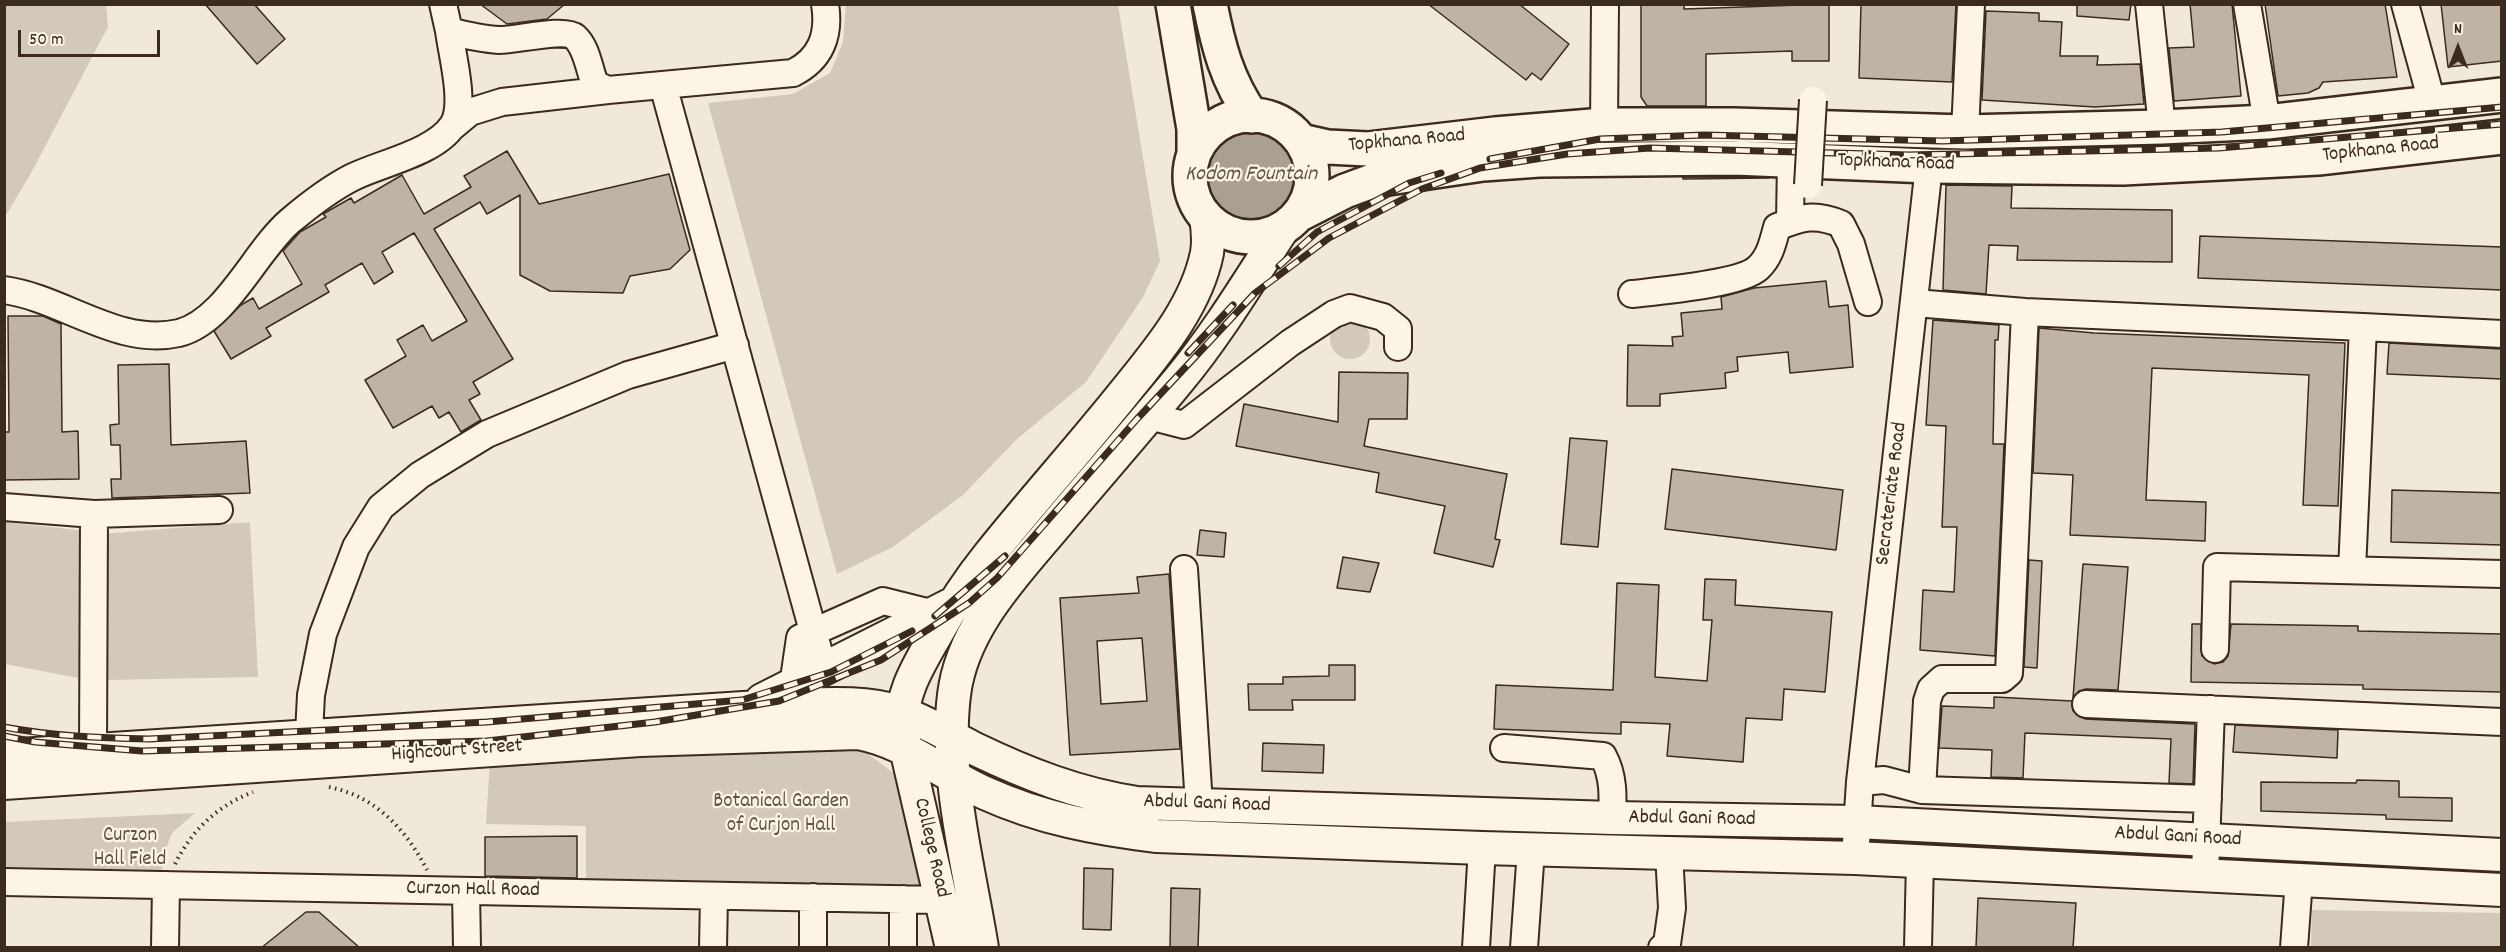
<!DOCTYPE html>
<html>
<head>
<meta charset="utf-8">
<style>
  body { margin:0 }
  #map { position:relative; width:2506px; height:952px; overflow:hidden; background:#f0e9d9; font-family:Dekko,sans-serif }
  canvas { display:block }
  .frame { position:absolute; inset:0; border:6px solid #3b2a1e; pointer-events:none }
  .north { position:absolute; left:2428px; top:18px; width:60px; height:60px; -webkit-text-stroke:4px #fcf5e5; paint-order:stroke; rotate:0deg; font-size:16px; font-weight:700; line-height:24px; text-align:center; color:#3b2a1e }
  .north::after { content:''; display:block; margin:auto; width:21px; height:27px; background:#3b2a1e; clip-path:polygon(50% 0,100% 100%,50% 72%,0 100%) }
  .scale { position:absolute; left:18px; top:30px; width:142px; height:27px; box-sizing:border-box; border:3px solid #3b2a1e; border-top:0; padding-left:8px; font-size:18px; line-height:21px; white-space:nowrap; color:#3b2a1e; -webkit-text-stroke:4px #fcf5e5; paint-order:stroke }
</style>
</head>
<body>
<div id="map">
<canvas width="2506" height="952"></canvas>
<div class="frame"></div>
<div class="north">N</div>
<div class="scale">50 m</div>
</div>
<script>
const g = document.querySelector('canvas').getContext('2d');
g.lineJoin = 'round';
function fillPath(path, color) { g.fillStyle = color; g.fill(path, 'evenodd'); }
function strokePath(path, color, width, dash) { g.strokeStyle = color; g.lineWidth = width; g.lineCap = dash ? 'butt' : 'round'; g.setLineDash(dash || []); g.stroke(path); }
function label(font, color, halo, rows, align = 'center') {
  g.font = font + ' Dekko,sans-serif'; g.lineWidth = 4.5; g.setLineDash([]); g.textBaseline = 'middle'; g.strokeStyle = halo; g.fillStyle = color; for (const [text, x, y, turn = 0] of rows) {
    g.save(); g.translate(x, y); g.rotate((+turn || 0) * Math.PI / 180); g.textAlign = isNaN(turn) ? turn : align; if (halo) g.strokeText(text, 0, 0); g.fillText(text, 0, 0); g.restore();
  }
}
fillPath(new Path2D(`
  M5 4 106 5 108 27 31 173 5 217Z
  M846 4 1118 5 1160 261 1143 297 1086 382 1017 439 963 495 893 547 837 574 708 103 793 94 830 73 843 42Z
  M1330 339a20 20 0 1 1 40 0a20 20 0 1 1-40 0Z
  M4 522 86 531 78 678 5 664Z
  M250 522 258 677 107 680 101 534Z
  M855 744 904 781 930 885 586 888V826L486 824 490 759Z
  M195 813 172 833 163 856 162 883 5 879 4 822Z
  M2312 910 2501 913V947H2311Z`), '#d2c9ba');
const water = new Path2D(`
  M1208 176a43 43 0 1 1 86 0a43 43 0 1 1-86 0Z`);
fillPath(water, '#aaa091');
strokePath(water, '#7e7163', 1.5);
const building = new Path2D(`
  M205 4H254L285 39 257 64Z
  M480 4H565L547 19 507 24Z
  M1428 4H1519L1569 44 1541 80 1532 73 1526 80Z
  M1641 4H1684V9L1829 4V61H1792V51L1706 54V106H1647L1641 97Z
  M1861 4H1956L1952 82 1859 78Z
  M2077 4H2131L2129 20 2077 16Z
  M2190 4H2232L2241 96 2174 101 2169 48 2194 47Z
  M2265 4H2385L2397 77 2323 82 2319 88 2308 93 2278 96Z
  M2441 4H2502V61L2448 67Z
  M1986 11 2039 13V21L2062 22 2060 56H2098L2097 65 2140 64 2144 104 2095 107 1982 100Z
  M2189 145 2123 149H2053L2163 146Z
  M507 151 539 204 669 174 690 250 670 269 630 276 623 293 550 291 520 275V195L487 214 480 202 434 229 513 359 473 382 480 394 469 400 481 420 461 432 449 412 439 418 432 406 393 428 365 380 406 356 397 340 423 325 432 341 467 321 414 233 382 252 393 272 374 284 362 263 325 285 329 292 266 328 271 336 231 359 214 331 241 305 253 298 259 309 302 284 283 251 300 232 326 217 323 214 351 198 354 203 402 175 424 214 471 187 464 176Z
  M1683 177H1734L1769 178 1683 179Z
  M1946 185 2012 186 2011 208 2172 210V262L2017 260 2018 246 1989 245 1986 294 1943 290Z
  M2200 236 2502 247V290L2198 278Z
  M1826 281 1829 307 1848 305 1853 367 1790 373 1788 352 1737 357 1738 371 1725 373 1726 388 1660 394V406H1627L1628 345 1673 346 1672 337 1683 336 1681 313 1722 309 1721 297 1754 288Z
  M8 316H43L61 324 62 432 78 431 79 479 4 480V432H9Z
  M1933 320 1999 325 1998 340H1995L1993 444H2004L1995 656 1920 650 1923 590 1954 592 1957 527H1942L1946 426 1926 425Z
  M2039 328 2094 333 2345 343 2338 506 2303 505 2309 375 2152 368 2146 500 2206 502 2205 541 2070 535 2073 475 2033 473Z
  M2389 343 2502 349V379L2387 374Z
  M169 364 171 445 246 441 250 493 112 498 111 479H121L120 445H111L110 425 119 424 118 365Z
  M1339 372 1408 373 1407 419H1369L1364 446 1507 474 1495 539 1500 540 1493 567 1434 553 1445 506 1376 492 1379 473 1236 446 1244 404 1338 422Z
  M1570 438 1607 441 1598 547 1561 544Z
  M1672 469 1843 490 1836 550 1665 529Z
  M2392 490 2502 493V545L2391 542Z
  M1200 530 1226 533 1224 557 1197 555Z
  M1343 557 1379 563 1370 592 1337 588Z
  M2029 560 2042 561 2037 668 2024 667Z
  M2083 564 2128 567 2118 690 2086 689 2079 691 2073 698Z
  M1169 574 1180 749 1070 755 1060 598 1139 593 1137 577ZM1142 638 1147 701 1101 704 1097 641Z
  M1705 579 1736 580 1735 605 1832 612 1825 692 1784 689 1782 720 1746 718 1743 762 1667 756 1670 724 1621 722V734L1494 729 1496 685 1613 690 1617 583 1659 585 1655 677 1707 681 1712 620H1703Z
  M2192 624H2201L2202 656 2214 664 2223 662 2228 656 2231 624 2358 626V631L2502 634V692L2363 689V685L2191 682Z
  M1329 665H1355V700H1292L1293 710H1249L1248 684H1283V677L1329 676Z
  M1994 697 2072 701 2073 711 2085 719 2195 724 2193 784 2169 783 2171 739 2025 733 2023 778 1991 777 1992 750 1939 748 1942 706 1994 708Z
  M2235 725 2338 730 2337 758 2233 752Z
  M1263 743 1324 745 1323 773 1262 771Z
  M2357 780 2399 781V797L2452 798V821L2386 819V815L2261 811V782L2356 783Z
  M577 836V878L485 876V837Z
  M1084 868 1113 869 1111 930 1083 929Z
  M1171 888 1200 889 1198 948H1170Z
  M1978 898 2076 903 2073 948H1976Z
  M306 912H319L360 948H261Z`);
fillPath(building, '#beb3a4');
strokePath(building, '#3b2a1e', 1.5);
const minor = new Path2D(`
  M443 4 449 31C465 35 482 39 499 40 517 40 564 28 575 37 587 48 589 69 595 84L608 90 793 73C821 59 830 35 825 4
  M2149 4 2162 127
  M2247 4 2267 122
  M2405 4 2432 102
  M663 85 824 671
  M1604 125 1605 4
  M452 127 470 112 502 102 608 90
  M1965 132 1971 4
  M1790 222 1791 160
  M4 290C63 298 118 347 179 333 226 321 255 251 290 221 309 205 331 188 353 177 382 163 436 152 453 125 466 105 452 55 449 31
  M1632 294C1658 291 1741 284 1758 268 1770 257 1773 242 1777 227 1802 217 1815 213 1841 224L1851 244 1868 302
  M1915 303 2025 312 2363 327 2352 570
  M2363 327 2502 334
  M1149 416 1184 425 1290 343 1334 314 1350 308 1383 317 1398 329V347
  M4 507 94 514
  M1184 569 1199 805
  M2215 649 2217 567 2502 574
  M793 686 800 638 883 601 935 614
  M2086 704 2502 722
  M1504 748 1603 756C1614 776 1613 797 1612 818
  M93 750 94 514 219 510
  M308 753 311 695 323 634 356 547 381 507 420 475 487 434 628 375 735 345
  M1860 782 1884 780 1922 790 2208 799
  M1922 790 1927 701 1931 689 1942 679H2002L2009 673 2025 312
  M1855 858 1860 782 1929 166
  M2205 874 2211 709
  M4 882 942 900
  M466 891 467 948
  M903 899V948
  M165 948 166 885
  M713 948 714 896
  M813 948V897
  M1476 948 1482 848
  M1524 948 1531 850
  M1662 948 1667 944 1672 908 1669 853
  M1918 948 1920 861
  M2294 948 2299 879`);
const major = new Path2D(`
  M762 700 952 604
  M4 756 790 705C826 704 864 701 899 712 924 720 949 736 973 748 1027 774 1078 794 1137 803L1612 818 1857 822 2502 855
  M4 783 640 740 858 733C904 741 942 774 985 793 1040 818 1097 829 1157 836L1482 848 1855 858 2502 890
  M952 948 902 731C900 695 917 668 934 638 950 609 968 581 989 555 1033 500 1080 448 1124 393 1157 352 1196 307 1207 253 1209 241 1208 230 1206 217
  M982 948C969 867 944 776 954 695 962 626 1018 571 1061 519 1100 473 1140 427 1178 381 1218 333 1250 279 1284 227`);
const highway = new Path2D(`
  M1173 4 1194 129V153
  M1210 4C1218 45 1227 81 1252 116
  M1190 176a61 61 0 1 1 122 0a61 61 0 1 1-122 0Z
  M1301 141 1328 147 1368 149 1495 134 1604 125H1734L1965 132 2162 127 2267 122 2502 95
  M1298 215 1345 191 1375 180 1483 164 1539 160 1734 158 1929 166 2123 168 2318 158 2502 137`);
strokePath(minor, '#3b2a1e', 30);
strokePath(major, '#3b2a1e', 36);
strokePath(highway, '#3b2a1e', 38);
strokePath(new Path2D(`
  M329 787C375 796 406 829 427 870
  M175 864C192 830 217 806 253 792`), '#3b2a1e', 4, [1.5, 4.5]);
strokePath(minor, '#fcf5e5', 26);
strokePath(major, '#fcf5e5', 32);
strokePath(highway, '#fcf5e5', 33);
const rail = new Path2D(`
  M1490 159 1600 139 1704 135 1942 141 2222 132 2502 107
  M1279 266 1317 232 1409 183 1441 173
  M1188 353 1233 305
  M935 616 1005 556
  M4 727C52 736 100 738 149 739L487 722 742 700 831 672 912 631
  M4 736 35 742 142 751 487 741 655 722 779 701 881 660 969 603 997 578 1137 419 1255 293 1329 238 1422 189 1480 168 1567 154 1650 148 1909 155 2219 148 2502 124`);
strokePath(rail, '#3b2a1e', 7);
strokePath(rail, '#fcf5e5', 4.5, [14]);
const minorBridge = new Path2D(`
  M1808 185 1813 100`);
strokePath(minorBridge, '#3b2a1e', 30, []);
strokePath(minorBridge, '#fcf5e5', 26);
label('21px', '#3b2a1e', '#fcf5e5', [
  ["Topkhana Road",1407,142,-5],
  ["Topkhana Road",2381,151,-6],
  ["Topkhana Road",1896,164,2],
  ["Secrateriate Road",1893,494,-83],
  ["Highcourt Street",457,752,-4],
  ["Abdul Gani Road",1207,805,2],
  ["Abdul Gani Road",1692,820,1],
  ["Abdul Gani Road",2178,838,3],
  ["College Road",930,848,77],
  ["Curzon Hall Road",473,891,1]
]);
label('21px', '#615245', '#fcf5e5', [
  ["Botanical Garden",781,803],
  ["of Curjon Hall",781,827],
  ["Curzon",130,837],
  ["Hall Field",130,861]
]);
label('italic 22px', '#625346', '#fcf5e5', [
  ["Kodom Fountain",1251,176]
]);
</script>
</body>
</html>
